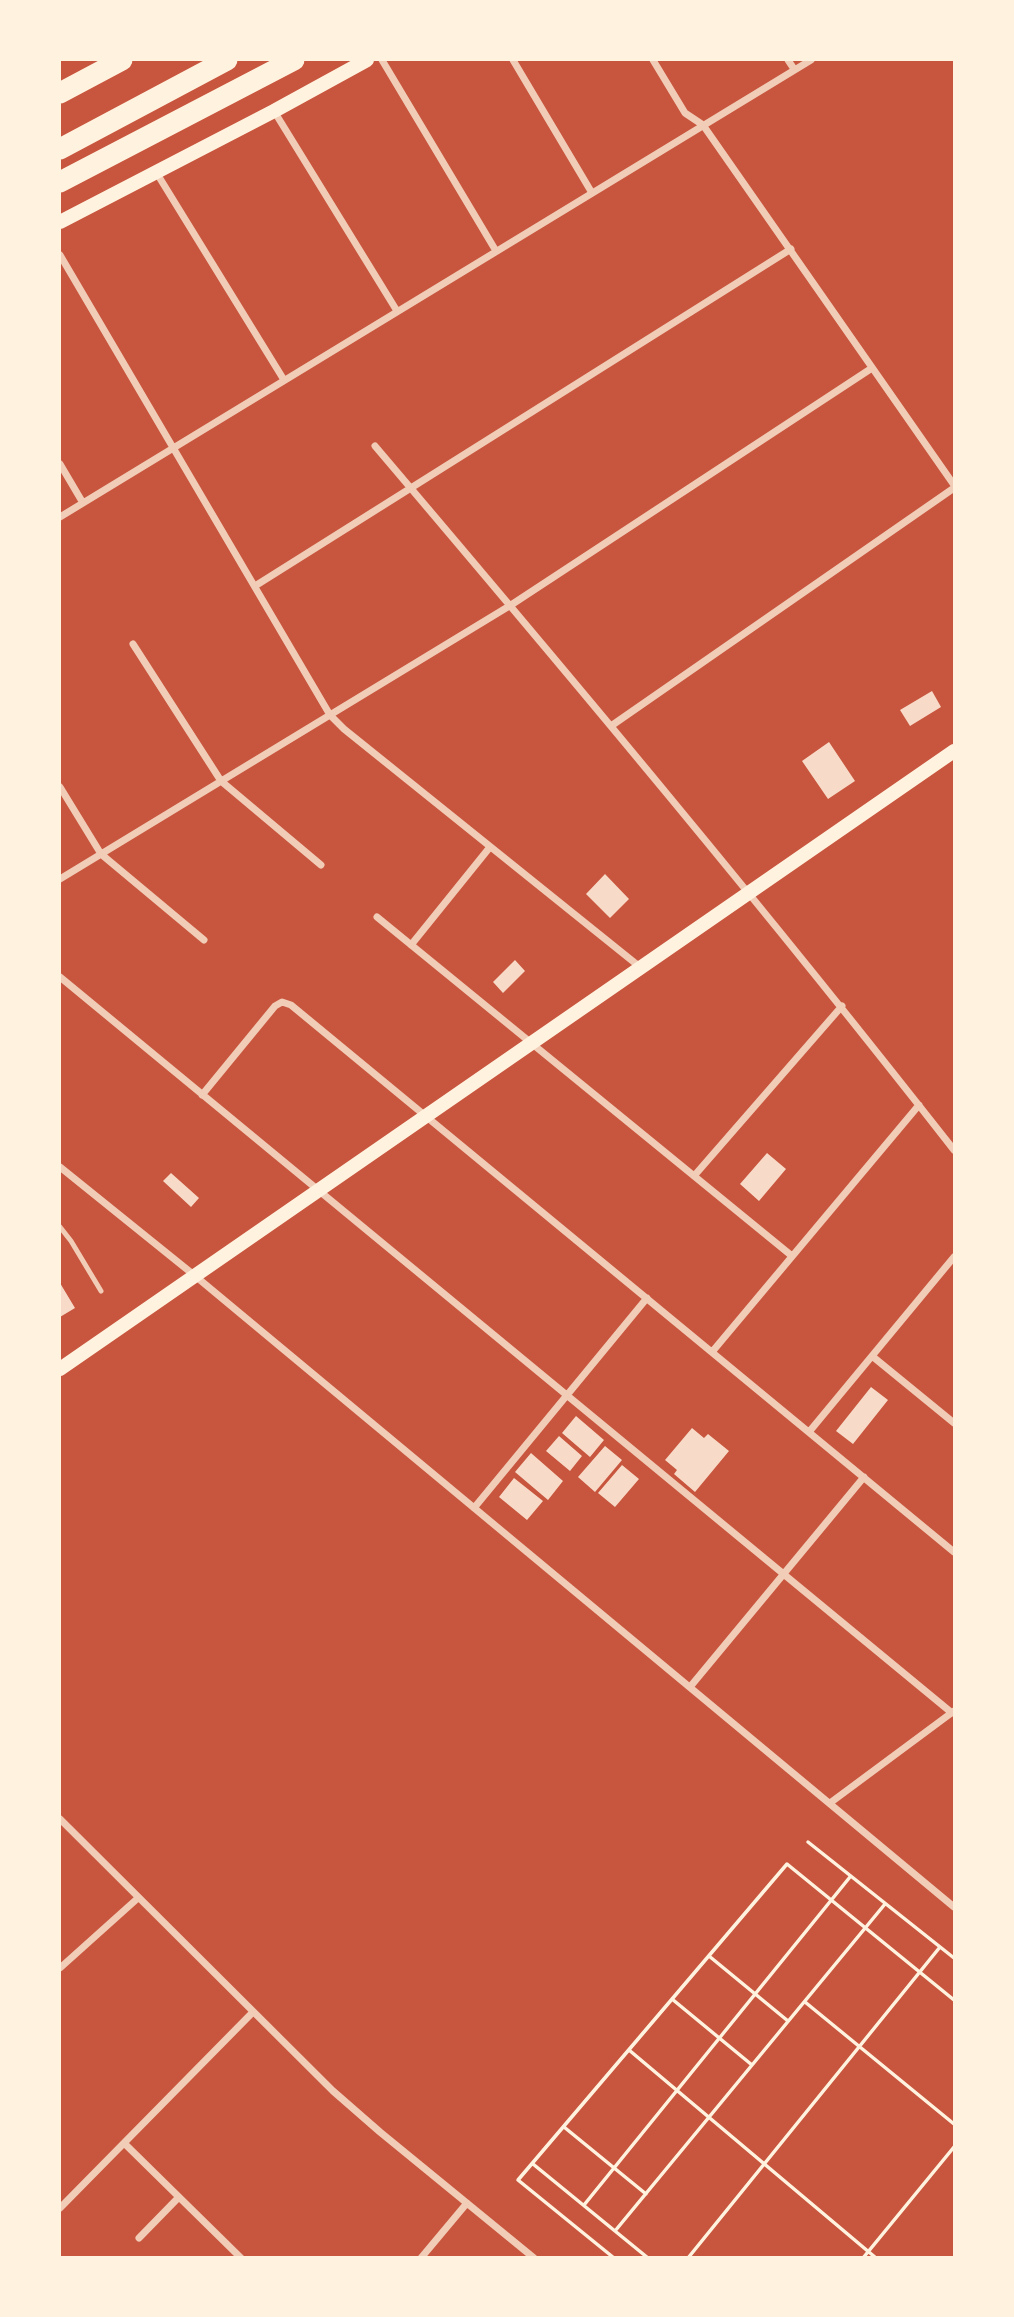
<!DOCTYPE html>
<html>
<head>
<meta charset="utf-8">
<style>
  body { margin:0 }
  #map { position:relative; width:1014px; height:2317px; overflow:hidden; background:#c8553d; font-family:Arial,sans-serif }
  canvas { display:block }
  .frame { position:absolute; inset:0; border:61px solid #fff3e0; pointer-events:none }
</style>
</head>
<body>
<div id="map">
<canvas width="1014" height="2317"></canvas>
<div class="frame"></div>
</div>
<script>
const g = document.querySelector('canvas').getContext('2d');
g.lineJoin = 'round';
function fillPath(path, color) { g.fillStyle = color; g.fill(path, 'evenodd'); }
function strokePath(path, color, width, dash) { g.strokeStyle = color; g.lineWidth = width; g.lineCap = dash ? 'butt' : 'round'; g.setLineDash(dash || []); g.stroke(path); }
fillPath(new Path2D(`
  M932 691 941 707 910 726 900 710Z
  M829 742 855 781 828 799 802 761Z
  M605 874 629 899 610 918 586 894Z
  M515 960 525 971 503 993 493 982Z
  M767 1153 786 1169 759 1201 740 1184Z
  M171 1173 199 1198 191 1207 163 1181Z
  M60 1283 75 1308 60 1317Z
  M871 1387 888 1400 853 1444 836 1431Z
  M576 1416 604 1440 590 1457 562 1433Z
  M692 1428 704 1438 708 1434 729 1451 695 1492 674 1474 677 1470 665 1460Z
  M559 1436 582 1456 570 1471 546 1451Z
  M605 1446 622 1460 595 1492 578 1477Z
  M531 1453 563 1481 548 1500 515 1472Z
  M622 1465 639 1479 615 1507 598 1493Z
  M514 1478 543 1501 527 1520 499 1497Z`), '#f7dbc8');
strokePath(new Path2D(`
  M808 1842 954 1958
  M709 1956 788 2021
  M672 1999 752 2065
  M805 2002 954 2124
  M629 2050 876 2258
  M564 2127 646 2194
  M533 2164 648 2258
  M584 2205 850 1877
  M615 2231 885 1904
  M614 2258 518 2180 787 1864 954 2000
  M688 2258 940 1947
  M863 2258 954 2147`), '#fff3e0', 3.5);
strokePath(new Path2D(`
  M60 1227 71 1241 101 1291`), '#f1ccb7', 5);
strokePath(new Path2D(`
  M382 60 496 251
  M513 60 592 193
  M653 60 685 113 703 125 954 485
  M788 60 794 69
  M274 111 397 311
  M156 172 284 380
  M60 255 330 715 344 729 640 967
  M375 446C572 678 767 911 954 1150
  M60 464 83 503
  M60 517 811 60
  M255 586 791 249
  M133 644 221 781 321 865
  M611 726 954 488
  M60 787 101 854 204 940
  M60 879 511 605 872 368
  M377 917 792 1256
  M411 945 490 847
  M60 977 952 1713
  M202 1095 275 1006 282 1002 291 1005 954 1552
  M60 1167 194 1275 954 1907
  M694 1176 842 1006
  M712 1352 919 1105
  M872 1356 954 1423
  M809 1432 954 1257
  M474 1508 647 1298
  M690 1687 864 1477
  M830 1803 954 1711
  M60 1819 333 2091 380 2132 534 2258
  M60 1968 138 1898
  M124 2143 241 2258
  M60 2208 252 2013
  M139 2238 179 2197
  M421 2258 467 2203`), '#f1ccb7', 7);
strokePath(new Path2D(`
  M60 222 274 111 367 60
  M60 1369 954 751`), '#fff3e0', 14);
strokePath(new Path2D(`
  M60 93 122 60
  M60 149 227 60
  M60 182 294 60`), '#fff3e0', 21);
</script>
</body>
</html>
